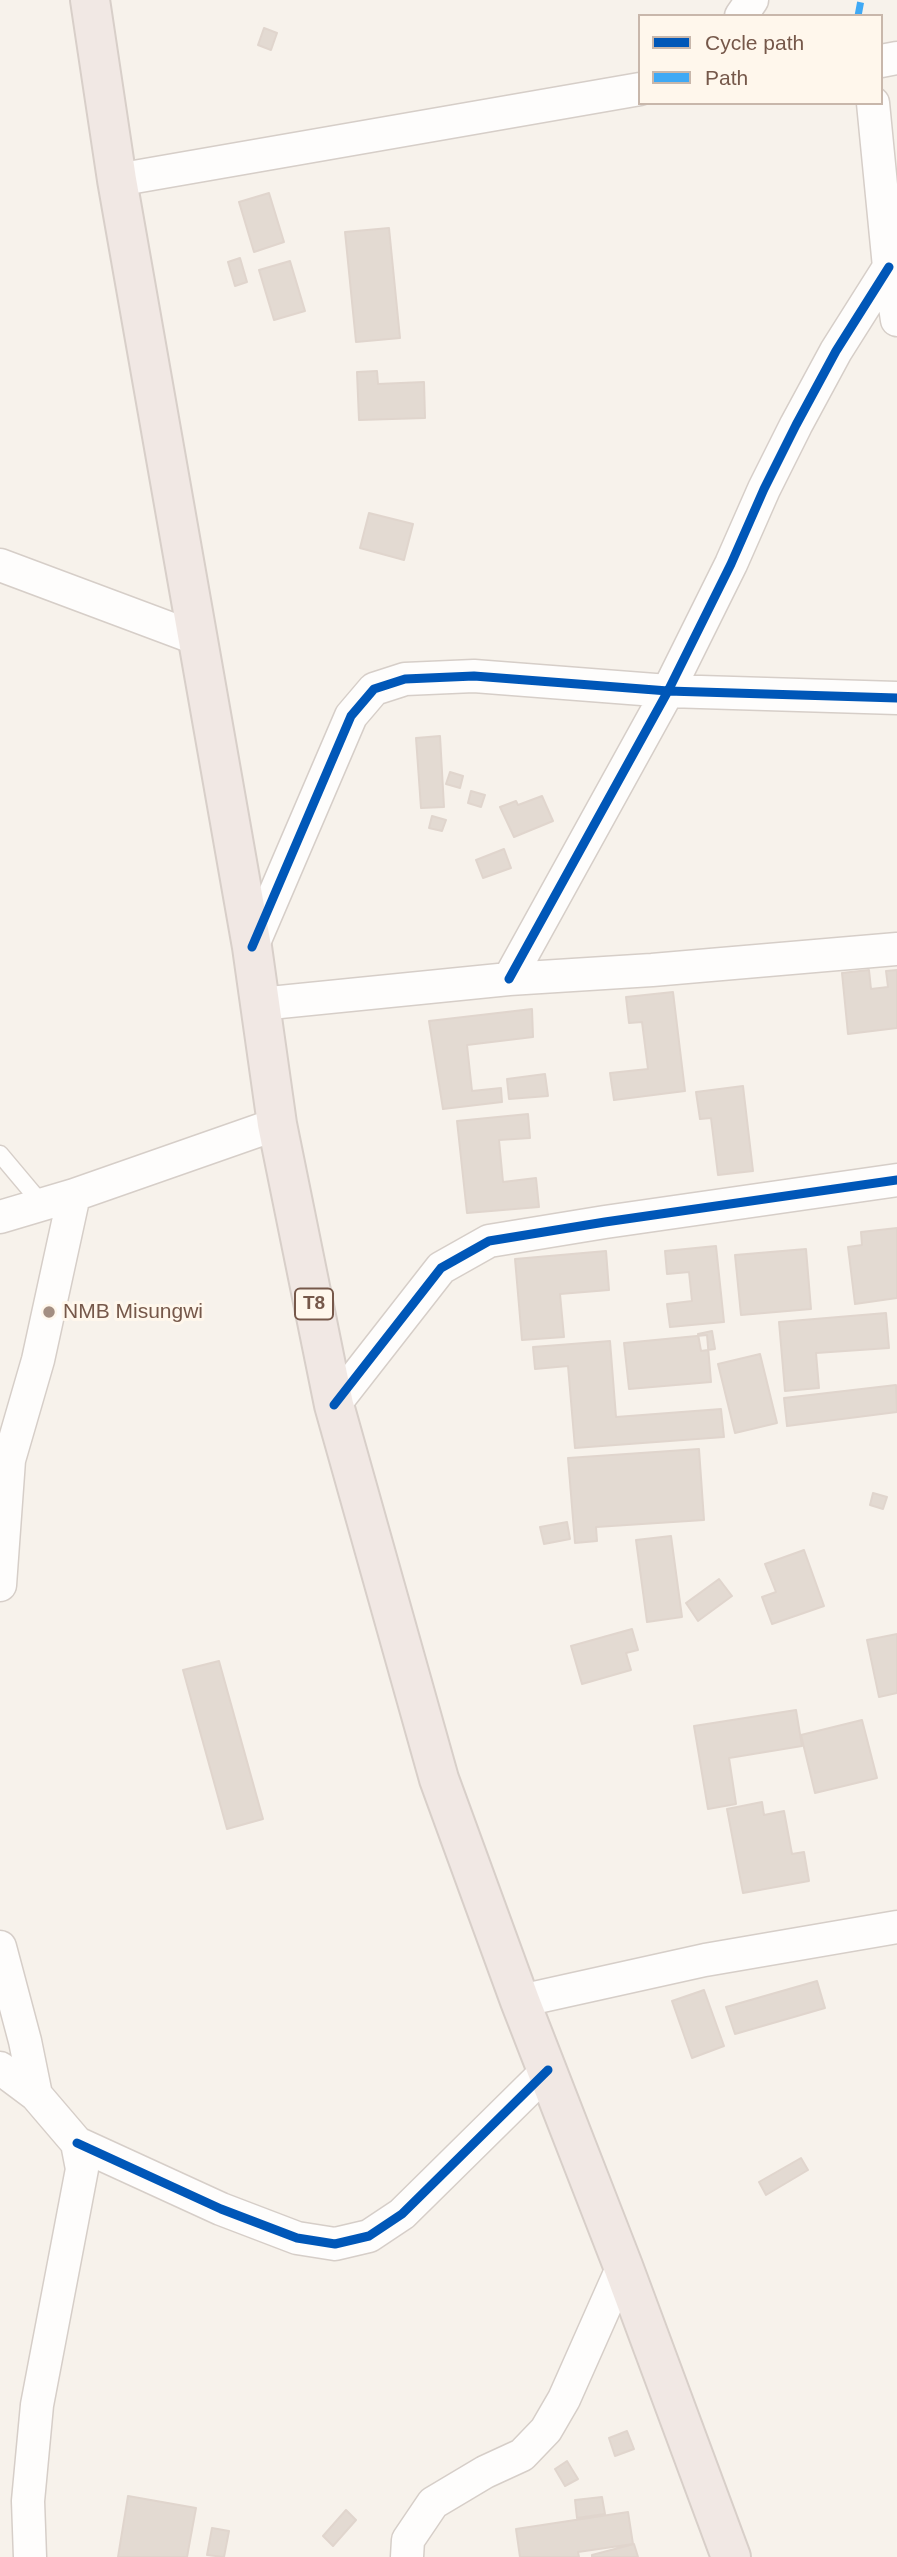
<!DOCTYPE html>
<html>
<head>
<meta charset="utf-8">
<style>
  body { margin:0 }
  #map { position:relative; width:897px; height:2557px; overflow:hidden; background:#f7f2eb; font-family:Helvetica,sans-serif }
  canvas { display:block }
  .legend { position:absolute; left:638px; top:14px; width:245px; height:91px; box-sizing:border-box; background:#fff7ec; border:2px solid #c8b7ab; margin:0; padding:9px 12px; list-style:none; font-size:21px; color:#76584a }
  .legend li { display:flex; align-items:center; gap:14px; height:35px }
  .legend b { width:35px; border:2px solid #c8b7ab }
</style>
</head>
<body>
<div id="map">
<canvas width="897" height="2557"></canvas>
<ul class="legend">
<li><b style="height:9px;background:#0057b8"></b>Cycle path</li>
<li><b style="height:9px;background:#3fa9f5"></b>Path</li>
</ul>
</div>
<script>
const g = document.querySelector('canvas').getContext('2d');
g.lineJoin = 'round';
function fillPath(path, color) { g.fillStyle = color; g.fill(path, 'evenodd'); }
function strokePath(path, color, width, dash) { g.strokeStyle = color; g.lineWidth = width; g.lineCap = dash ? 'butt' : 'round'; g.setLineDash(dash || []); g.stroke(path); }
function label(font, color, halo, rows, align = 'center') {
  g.font = font + ' Helvetica,sans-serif'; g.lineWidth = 6; g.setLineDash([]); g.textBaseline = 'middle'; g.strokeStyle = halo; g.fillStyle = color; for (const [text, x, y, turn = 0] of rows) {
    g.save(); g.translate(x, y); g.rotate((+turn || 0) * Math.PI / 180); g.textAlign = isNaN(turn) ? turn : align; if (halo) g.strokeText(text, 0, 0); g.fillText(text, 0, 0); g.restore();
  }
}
const building = new Path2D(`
  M264 28 277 33 271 50 258 45Z
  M269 193 284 242 254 252 239 202Z
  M389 228 400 338 356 342 345 232Z
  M240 258 247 282 235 286 228 262Z
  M290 261 305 311 274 320 259 270Z
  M377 371 378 384 424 382 425 418 359 420 357 372Z
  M369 513 413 524 404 560 360 548Z
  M440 736 444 807 421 808 416 738Z
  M450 772 463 776 460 788 446 784Z
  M471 791 485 795 481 807 468 803Z
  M542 796 553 821 514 837 500 807 516 801 518 805Z
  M432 816 446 820 442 831 429 828Z
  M504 849 511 868 483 878 476 860Z
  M869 970 871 989 888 987 886 971 897 970V1028L848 1034 842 973Z
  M673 992 685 1091 614 1100 610 1073 648 1069 642 1022 629 1023 626 997Z
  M532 1009 533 1037 467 1045 472 1091 501 1088 502 1102 443 1109 429 1021Z
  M545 1074 548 1096 509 1099 507 1079Z
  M743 1086 753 1171 718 1175 711 1118 700 1119 696 1092Z
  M528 1114 530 1138 499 1140 503 1182 536 1178 539 1207 467 1213 457 1121Z
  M897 1228V1298L855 1304 848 1247 862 1245 861 1232Z
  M716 1246 724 1322 670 1327 667 1304 692 1301 689 1272 667 1274 665 1251Z
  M806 1249 811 1309 741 1315 735 1255Z
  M606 1251 609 1290 560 1294 564 1337 522 1340 515 1259Z
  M886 1313 889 1348 816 1353 819 1388 785 1391 779 1322Z
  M712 1331 715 1349 701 1351 698 1334Z
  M707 1335 711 1382 629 1389 624 1343Z
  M610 1341 616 1417 721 1409 724 1437 575 1448 568 1366 535 1369 533 1347Z
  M760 1354 777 1423 735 1433 718 1364Z
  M896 1385 897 1412 787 1426 784 1398Z
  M699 1449 704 1520 596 1527 597 1541 575 1543 568 1458Z
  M873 1493 887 1497 883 1509 870 1505Z
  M567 1522 570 1539 544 1544 540 1527Z
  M671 1536 682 1617 647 1622 636 1540Z
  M804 1550 824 1606 772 1624 762 1597 776 1592 765 1564Z
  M719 1579 732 1596 698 1621 686 1603Z
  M632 1629 638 1650 626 1653 631 1670 582 1684 571 1646Z
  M897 1634V1693L879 1697 867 1640Z
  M219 1661 263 1819 227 1829 183 1670Z
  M796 1710 802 1746 729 1758 736 1804 708 1809 694 1726Z
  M862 1720 877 1778 815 1793 801 1735Z
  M762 1802 764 1815 784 1811 792 1854 804 1852 809 1881 743 1893 727 1809Z
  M817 1981 825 2008 735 2034 726 2007Z
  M704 1990 724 2046 692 2058 672 2001Z
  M801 2158 808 2170 766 2195 759 2182Z
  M627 2431 634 2449 615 2456 609 2438Z
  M567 2461 578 2479 565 2486 555 2469Z
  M128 2496 196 2508 187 2557H118Z
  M602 2497 605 2514 577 2518 575 2500Z
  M346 2510 356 2520 333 2546 323 2536Z
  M628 2512 633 2544 578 2552 579 2557H520L516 2529Z
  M212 2528 229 2531 224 2557 207 2555Z
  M634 2544 638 2557H592V2555Z`);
fillPath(building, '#e3dad2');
strokePath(building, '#e0d5cd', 2);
const lane = new Path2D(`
  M0 1154 42 1204`);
const street = new Path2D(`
  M741 16 752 0
  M881 61 897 58
  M873 103 889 267 897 320
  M117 180 640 89
  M0 565 198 639
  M252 947 351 716 374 689 405 679 474 676 668 691 897 698
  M509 979 668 691 731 564 764 489 796 425 836 351 889 267
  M260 1004 509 979 652 970 897 949
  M0 1217 74 1195 277 1124
  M334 1405 441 1268 489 1241 605 1222 897 1180
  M0 1475 9 1460 38 1360 74 1195
  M0 1585 9 1460
  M0 1947 25 2041 36 2095
  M520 2001 705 1960 897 1927
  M0 2068 36 2095 77 2143 82 2169 37 2405 28 2501 30 2557
  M77 2143 221 2209 297 2238 335 2244 369 2236 402 2214 548 2070
  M407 2557 408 2540 433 2503 485 2472 522 2455 546 2430 564 2399 623 2266`);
const highway = new Path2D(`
  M90 0 117 180 252 947 277 1124 334 1405 439 1779 520 2001 623 2266 731 2557`);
strokePath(lane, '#d6cec8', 19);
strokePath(street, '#d6cec8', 35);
strokePath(highway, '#d8cfc9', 42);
strokePath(lane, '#fefdfc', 16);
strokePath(street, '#fefdfc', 32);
strokePath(highway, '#f1e8e4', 38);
strokePath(new Path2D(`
  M858 16 861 0`), '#3fa9f5', 7, [14, 7]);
strokePath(new Path2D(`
  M252 947 351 716 374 689 405 679 474 676 668 691 897 698
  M509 979 668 691 731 564 764 489 796 425 836 351 889 267
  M334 1405 441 1268 489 1241 605 1222 897 1180
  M77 2143 221 2209 297 2238 335 2244 369 2236 402 2214 548 2070`), '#0057b8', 9);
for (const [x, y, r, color] of [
  [49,1312,7,"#a38e82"]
]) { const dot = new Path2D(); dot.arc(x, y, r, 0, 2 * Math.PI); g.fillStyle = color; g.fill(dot); strokePath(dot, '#fff7ec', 2.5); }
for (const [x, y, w] of [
  [314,1304,38]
]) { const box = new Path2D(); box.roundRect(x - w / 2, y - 15.5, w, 31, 5); g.fillStyle = '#fff7ec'; g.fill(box); strokePath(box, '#76584a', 2); }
label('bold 19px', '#76584a', null, [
  ["T8",314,1304]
]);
label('21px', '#76584a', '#fff7ec', [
  ["NMB Misungwi",63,1312]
], 'left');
</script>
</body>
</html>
